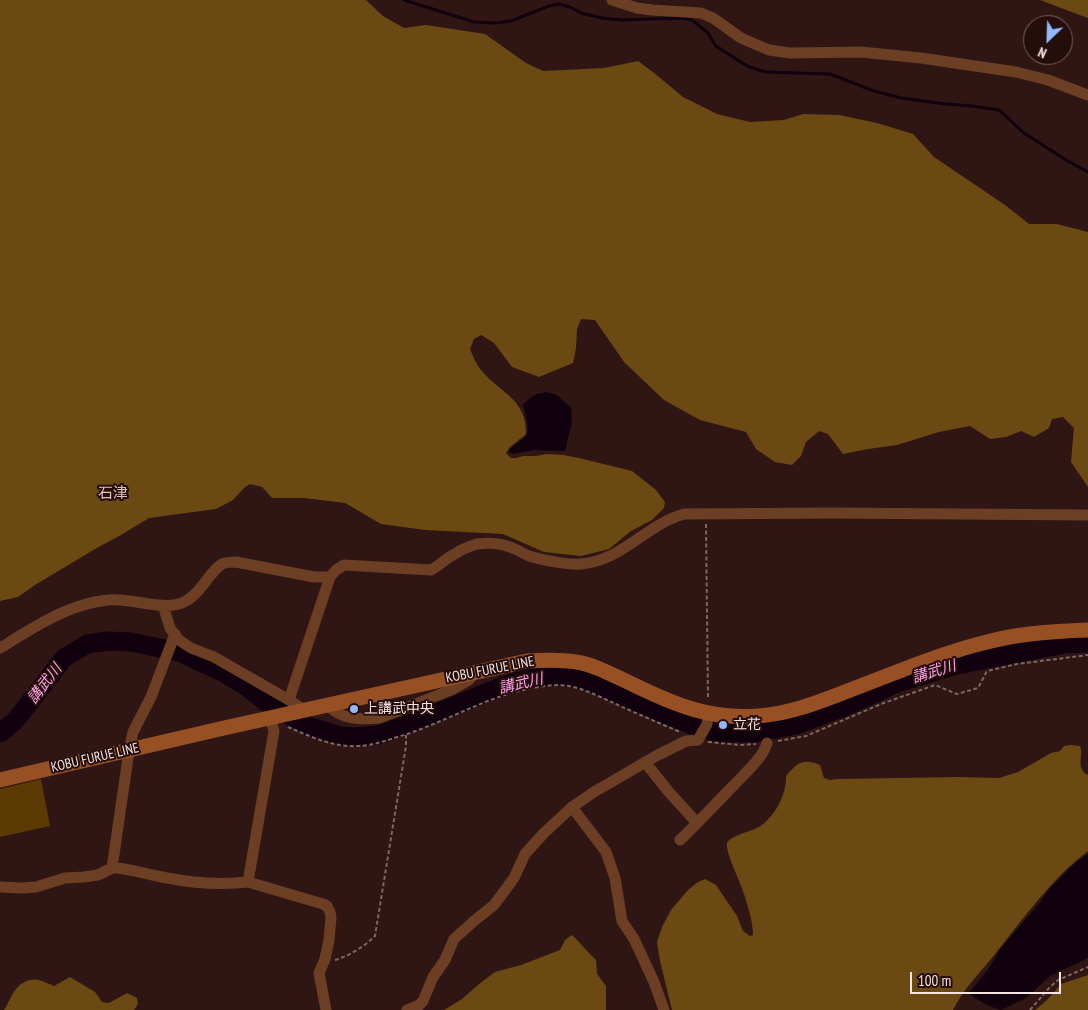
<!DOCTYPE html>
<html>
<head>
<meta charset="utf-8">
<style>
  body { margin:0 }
  #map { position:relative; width:1088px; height:1010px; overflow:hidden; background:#2f1614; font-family:"PT Sans Narrow",sans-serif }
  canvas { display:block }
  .north { position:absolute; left:1023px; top:15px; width:50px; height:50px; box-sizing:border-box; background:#240d0b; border:1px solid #786361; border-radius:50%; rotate:204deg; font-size:14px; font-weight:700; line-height:20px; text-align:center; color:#f6e3e2 }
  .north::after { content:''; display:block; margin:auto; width:18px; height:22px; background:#91b8fd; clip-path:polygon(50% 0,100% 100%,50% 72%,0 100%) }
  .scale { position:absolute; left:910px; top:972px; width:151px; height:22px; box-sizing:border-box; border:2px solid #f6e3e2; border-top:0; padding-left:6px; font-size:15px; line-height:18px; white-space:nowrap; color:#f6e3e2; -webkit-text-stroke:4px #240d0b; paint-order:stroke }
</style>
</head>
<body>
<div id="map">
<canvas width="1088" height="1010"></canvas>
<div class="north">N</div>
<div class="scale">100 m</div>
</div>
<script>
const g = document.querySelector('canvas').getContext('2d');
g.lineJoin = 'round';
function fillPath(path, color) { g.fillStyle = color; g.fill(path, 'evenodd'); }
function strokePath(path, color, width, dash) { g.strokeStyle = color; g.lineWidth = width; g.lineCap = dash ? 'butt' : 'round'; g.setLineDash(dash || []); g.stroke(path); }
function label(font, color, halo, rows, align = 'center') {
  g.font = font + ' "PT Sans Narrow","Noto Sans JP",sans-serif'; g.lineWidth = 4; g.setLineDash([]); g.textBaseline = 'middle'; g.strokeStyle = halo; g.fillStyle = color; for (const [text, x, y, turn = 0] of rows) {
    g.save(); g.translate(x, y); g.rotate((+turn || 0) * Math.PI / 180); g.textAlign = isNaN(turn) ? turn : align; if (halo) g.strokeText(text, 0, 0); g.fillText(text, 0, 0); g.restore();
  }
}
fillPath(new Path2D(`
  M41 779 50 826 0 837V789Z`), '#5c3b02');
fillPath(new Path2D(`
  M0 0H366L383 16 404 28 426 25 485 34 526 63 543 71 604 68 638 61 653 72 683 97 717 114 750 122 784 120 803 114 839 115 877 123 913 134 934 157 1005 205 1029 224H1057L1088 232V487L1071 462 1074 428 1063 417 1052 419 1049 428 1034 437 1021 431 1006 437 990 439 970 426 939 432 897 445 868 449 843 454 828 434 819 431 806 442 801 456 792 465 775 462 756 449 746 432 700 420 664 400 624 362 595 320 581 319 577 329 576 348 573 363 539 377 512 367 494 343 481 335 474 339 470 349C473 356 476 364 481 370 500 393 527 399 526 434L510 447 506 453 511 458H516L523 456H536L546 454 563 455 579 458 632 471 656 490 665 502 664 508 652 520 631 531 609 549 581 556 544 552 503 534 425 530 381 524 345 503 304 498H272L262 487 250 484 244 488 233 500 216 509 149 518 121 535 95 549 35 585 18 597 0 601Z
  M1040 0H1088V18L1085 17Z
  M1071 745 1080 746C1084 756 1075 768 1088 775V851C1051 879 1024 918 995 954 981 972 963 989 953 1010H672L660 961 657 942 662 927 671 910 688 890 698 882 705 879 716 885 737 916 743 931 750 936 753 935C753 922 748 907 744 894 741 883 725 852 727 843 730 836 751 831 757 828 774 819 787 794 786 776 797 763 803 758 820 765L824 778 830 780 838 779 959 777 999 778 1018 772 1051 753 1060 751 1064 746Z
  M572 935C581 943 587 952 596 960L597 974 606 986V1010H444L462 999 479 984 495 972 521 965 560 950 565 940Z
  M1088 975V1010H1035L1047 1000 1061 984Z
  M70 977 95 992 102 1002 109 1003 127 993 137 998 138 1004 134 1010H4C12 998 14 984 30 980 33 980 36 979 38 980 44 981 48 984 54 986Z`), '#6b4912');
fillPath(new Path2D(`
  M546 392 557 395 571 408 572 422 565 451H559L534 450 514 454 509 452 510 449C514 445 523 440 526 436 531 429 524 412 523 404L534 395Z
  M1088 854V958L1050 976 1026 998 1001 1010C988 1006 980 1002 969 993L989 968 1001 948 1042 900 1050 888 1075 863Z`), '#11000d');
strokePath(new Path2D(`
  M404 0 474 22 495 23 511 21 549 6 559 4 570 7 581 13 601 18 621 20 681 18 692 20 707 32 716 46 747 66 765 72 830 74 874 91 901 98 946 104 972 106 999 110 1024 133 1066 160 1088 172`), '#11000d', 3);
strokePath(new Path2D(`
  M0 733 15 721 64 658 87 644 108 641 131 642 179 652 224 673 247 687 266 702 308 726 341 736 355 737 378 735 409 724 508 684 531 678 563 676 590 682 642 705 694 726 718 733H754L796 725 849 705 897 683 957 665 1065 644 1088 643`), '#11000d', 19);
strokePath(new Path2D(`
  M706 524 708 699
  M288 727C307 735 328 745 349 746 365 747 380 743 394 738 434 727 471 705 511 693 527 689 544 685 560 685 580 686 600 697 618 705 638 714 659 723 680 732
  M778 741 806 736 881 704 935 685 957 694 978 688 987 671 1017 664 1088 655
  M708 742 741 745 756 744
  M335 960C349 956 365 946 375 936L406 746V735
  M1030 1010 1050 987 1058 980 1088 967`), '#7d6664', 2, [4, 2.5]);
strokePath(new Path2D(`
  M612 0 637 8 652 10 701 13 713 18 741 38 769 50 790 53 861 52 921 58 1016 72 1048 80 1088 95
  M163 605 170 628 179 640 191 648 214 657 289 700
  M0 648C8 644 15 638 23 634 49 618 77 603 108 600 130 597 164 612 184 602 201 594 208 573 222 564 226 562 232 562 236 562L314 577H330
  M328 705C331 708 334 711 338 713 350 720 366 719 380 718L451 690 469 680 475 672
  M304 710 289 700 330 577 336 570 344 565 431 570C439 566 445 559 453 555 459 551 470 546 477 544 490 542 504 544 515 549 520 551 524 554 529 556 542 560 568 565 581 564 624 560 645 525 684 514L832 513 1088 515
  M645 762 668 791 697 823
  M572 807 606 852 615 878 622 921 634 939 654 982 664 1010
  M680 840C699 822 716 803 734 785 745 773 763 758 767 743
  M112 868 129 751 133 732 151 697 175 634
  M248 882 274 731 270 718
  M0 887 22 888 36 887 65 878 84 877 98 875 112 868H117C134 870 150 875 167 878 193 883 221 885 248 882L323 904 327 906 330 912 331 918 329 940 325 959 319 973 326 1010
  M407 1010 419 1005 423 1001 433 977 445 960 454 939 474 921 494 905 514 878 525 854 543 834 572 807 594 792 656 756 686 741 698 740 707 724 708 714`), '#6c3f25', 11);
strokePath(new Path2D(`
  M0 780 224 728 527 661C543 660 560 659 576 662 596 665 614 676 632 684 673 704 710 720 758 716 788 714 817 703 845 692 868 683 892 674 915 665 939 656 965 647 991 641 1021 633 1057 631 1088 630`), '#974f24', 15);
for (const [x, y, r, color] of [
  [354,709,5,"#91b8fd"],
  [723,725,5,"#91b8fd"]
]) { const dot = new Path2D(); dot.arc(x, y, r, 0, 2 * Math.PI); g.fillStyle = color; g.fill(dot); strokePath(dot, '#240d0b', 2); }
label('14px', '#f6e3e2', '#240d0b', [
  ["KOBU FURUE LINE",490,670,-11],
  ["KOBU FURUE LINE",95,758,-13]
]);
label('14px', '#f6e3e2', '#240d0b', [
  ["上講武中央",364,709],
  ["立花",733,725]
], 'left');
label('15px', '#e2bfbc', '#240d0b', [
  ["石津",113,494]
]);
label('italic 15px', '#fba3e7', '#240d0b', [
  ["講武川",934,672,-17],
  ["講武川",45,684,-52],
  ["講武川",521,684,-13]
]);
</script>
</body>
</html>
